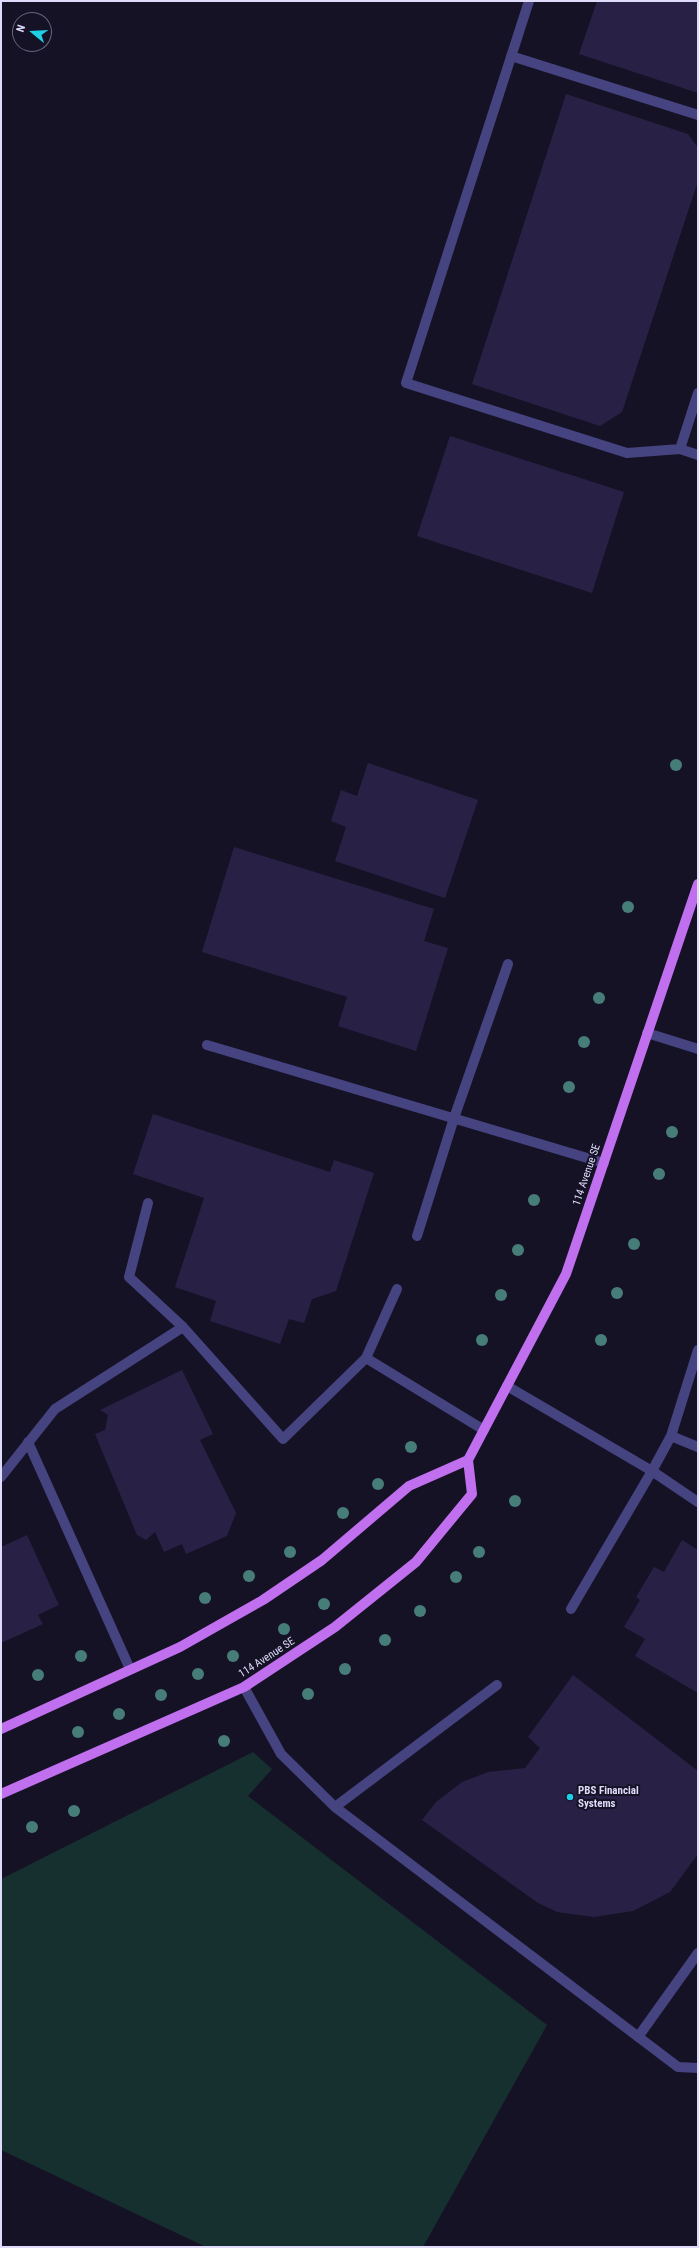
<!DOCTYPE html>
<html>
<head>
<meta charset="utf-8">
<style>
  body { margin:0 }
  #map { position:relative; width:699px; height:2248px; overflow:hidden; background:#161226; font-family:"Roboto Condensed",sans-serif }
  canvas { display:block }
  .frame { position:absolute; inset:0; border:2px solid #dfdbfb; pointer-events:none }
  .north { position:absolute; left:12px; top:12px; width:40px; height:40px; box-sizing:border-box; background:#161226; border:1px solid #66627b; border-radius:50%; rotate:288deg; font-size:11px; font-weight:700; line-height:16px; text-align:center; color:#dfdbfb }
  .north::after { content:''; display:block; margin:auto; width:14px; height:18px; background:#1dd0e6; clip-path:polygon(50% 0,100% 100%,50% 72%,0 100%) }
</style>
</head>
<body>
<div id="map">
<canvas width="699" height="2248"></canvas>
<div class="frame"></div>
<div class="north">N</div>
</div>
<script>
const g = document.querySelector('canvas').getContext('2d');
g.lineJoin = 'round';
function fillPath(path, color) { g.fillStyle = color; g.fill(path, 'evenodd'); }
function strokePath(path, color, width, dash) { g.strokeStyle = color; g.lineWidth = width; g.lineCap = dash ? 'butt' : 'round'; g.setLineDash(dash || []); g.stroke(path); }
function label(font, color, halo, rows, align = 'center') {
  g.font = font + ' "Roboto Condensed",sans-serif'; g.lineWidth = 4; g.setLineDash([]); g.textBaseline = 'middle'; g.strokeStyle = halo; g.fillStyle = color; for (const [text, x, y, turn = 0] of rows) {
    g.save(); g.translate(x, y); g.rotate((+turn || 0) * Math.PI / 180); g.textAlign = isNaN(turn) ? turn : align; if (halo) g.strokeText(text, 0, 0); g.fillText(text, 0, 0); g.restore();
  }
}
fillPath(new Path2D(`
  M253 1752 272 1769 248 1796 547 2025 423 2247H206L1 2150V1879Z`), '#162f2f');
fillPath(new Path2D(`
  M597 1H698V93L579 54Z
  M566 94 688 134 698 148V181L622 412 600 426 472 384Z
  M450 436 624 492 592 593 417 536Z
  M368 763 478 800 445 898 335 861 346 827 331 821 341 790 357 796Z
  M234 847 434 909 424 941 448 948 416 1051 338 1026 347 997 202 952Z
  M153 1114 330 1172 334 1160 374 1173 336 1291 312 1299 304 1323 289 1319 280 1344 210 1321 216 1301 175 1287 204 1198 133 1174Z
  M182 1370 213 1434 200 1440 236 1513 227 1536 186 1554 182 1544 164 1552 155 1532 146 1540 137 1535 95 1434 105 1430 108 1415 100 1410Z
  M27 1535 59 1605 38 1615 43 1624 1 1643V1547Z
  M682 1540 698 1550V1693L635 1656 645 1639 624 1627 640 1600 636 1597 654 1567 664 1572Z
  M573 1675 698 1771V1854L670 1892 633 1911 594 1917 557 1912 538 1903 422 1820 436 1802 462 1782 488 1772 525 1768 540 1748 528 1737Z`), '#282145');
strokePath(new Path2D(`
  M529 1 406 383 627 453 680 449
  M511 56 698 115
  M698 393 680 449 698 455
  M647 1033 698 1049
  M207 1045 604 1163
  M417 1236 454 1118 508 964
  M183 1327 283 1439 366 1358 397 1289
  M698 1350 671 1436 652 1471 698 1502
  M366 1358 484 1430
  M507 1386 652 1471 571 1609
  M671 1436 698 1447
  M28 1442 130 1669
  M1 1477 55 1409 183 1327 129 1277 148 1203
  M244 1687 281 1754 335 1807 678 2067 698 2068
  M335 1807 497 1685
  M638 2037 698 1953`), '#454380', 10);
strokePath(new Path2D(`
  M1 1729 180 1647 263 1600 322 1560 409 1486 468 1460
  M1 1794 244 1687 335 1627 416 1562 472 1494 468 1460 566 1274 698 884`), '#c06fef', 10);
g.fillStyle = '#477d78';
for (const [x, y] of [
  [676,765],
  [628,907],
  [599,998],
  [584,1042],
  [569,1087],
  [672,1132],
  [659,1174],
  [534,1200],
  [634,1244],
  [518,1250],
  [617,1293],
  [501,1295],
  [482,1340],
  [601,1340],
  [411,1447],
  [378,1484],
  [515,1501],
  [343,1513],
  [290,1552],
  [479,1552],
  [249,1576],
  [456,1577],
  [205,1598],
  [324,1604],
  [420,1611],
  [284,1629],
  [385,1640],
  [81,1656],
  [233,1656],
  [345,1669],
  [198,1674],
  [38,1675],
  [308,1694],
  [161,1695],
  [119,1714],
  [78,1732],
  [224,1741],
  [74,1811],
  [32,1827]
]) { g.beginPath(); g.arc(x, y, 6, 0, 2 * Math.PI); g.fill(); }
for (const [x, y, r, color] of [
  [570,1797,4,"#1dd0e6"]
]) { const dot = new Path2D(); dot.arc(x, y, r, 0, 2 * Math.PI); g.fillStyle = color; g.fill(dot); strokePath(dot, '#161226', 1.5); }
label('11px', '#dfdbfb', '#161226', [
  ["114 Avenue SE",587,1175,-71],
  ["114 Avenue SE",267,1658,-33]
]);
label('bold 11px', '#dfdbfb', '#161226', [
  ["PBS Financial",578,1791],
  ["Systems",578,1804]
], 'left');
</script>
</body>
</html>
